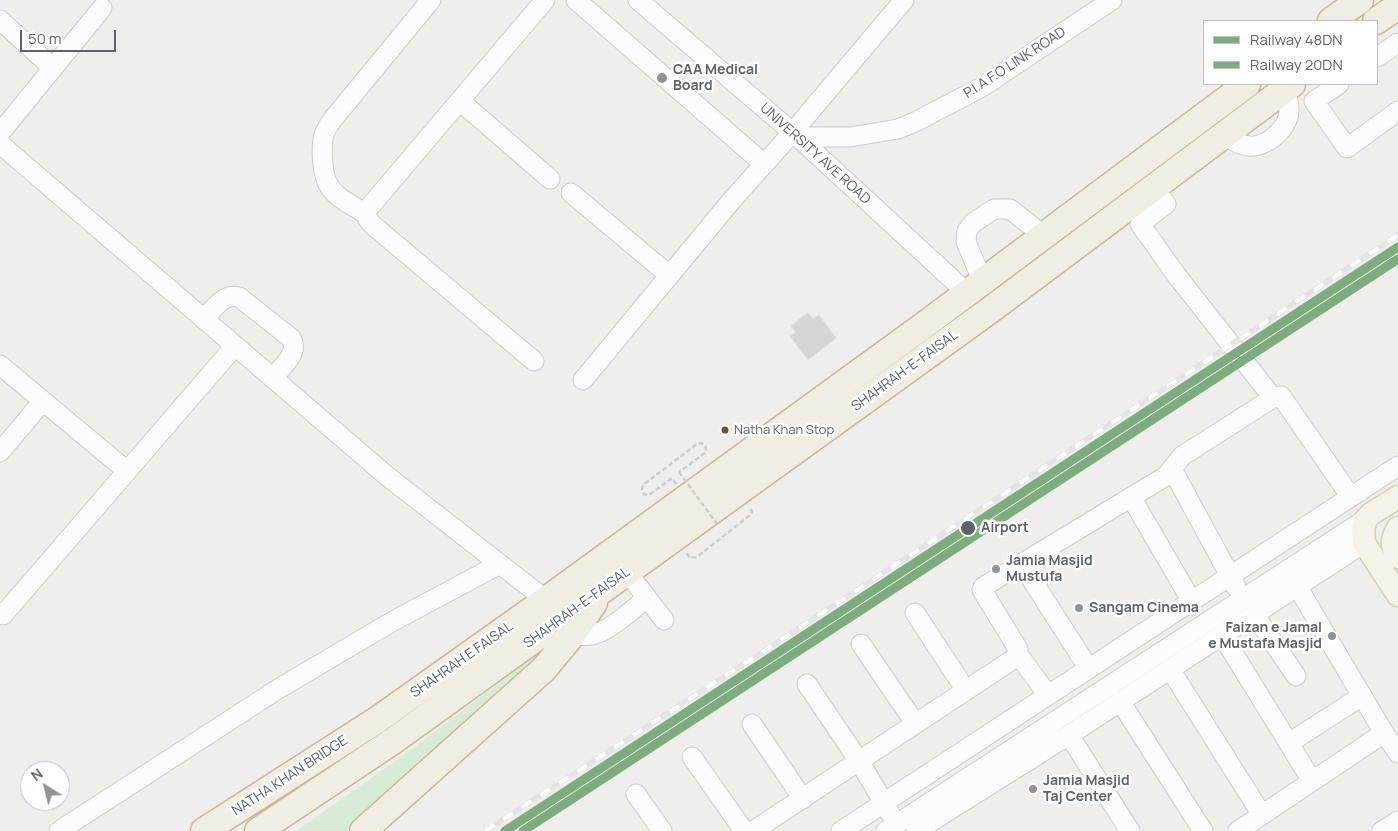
<!DOCTYPE html>
<html>
<head>
<meta charset="utf-8">
<style>
  body { margin:0 }
  #map { position:relative; width:1398px; height:831px; overflow:hidden; background:#efeeea; font-family:Manrope,sans-serif }
  canvas { display:block }
  .legend { position:absolute; left:1203px; top:20px; width:175px; height:65px; box-sizing:border-box; background:#fff; border:1px solid #bfc1c3; margin:0; padding:6px 9px; list-style:none; font-size:15px; color:#5f6368 }
  .legend li { display:flex; align-items:center; gap:10px; height:25px }
  .legend b { width:25px; border:1px solid #bfc1c3 }
  .north { position:absolute; left:20px; top:761px; width:50px; height:50px; box-sizing:border-box; background:#fff; border:1px solid #bfc1c3; border-radius:50%; rotate:324deg; font-size:14px; font-weight:700; line-height:20px; text-align:center; color:#5f6368 }
  .north::after { content:''; display:block; margin:auto; width:18px; height:22px; background:#919496; clip-path:polygon(50% 0,100% 100%,50% 72%,0 100%) }
  .scale { position:absolute; left:20px; top:30px; width:96px; height:22px; box-sizing:border-box; border:2px solid #5f6368; border-top:0; padding-left:6px; font-size:15px; line-height:18px; white-space:nowrap; color:#5f6368; -webkit-text-stroke:4px #fff; paint-order:stroke }
</style>
</head>
<body>
<div id="map">
<canvas width="1398" height="831"></canvas>
<ul class="legend">
<li><b style="height:6px;background:#7dad7e"></b>Railway 48DN</li>
<li><b style="height:6px;background:#7dad7e"></b>Railway 20DN</li>
</ul>
<div class="north">N</div>
<div class="scale">50 m</div>
</div>
<script>
const g = document.querySelector('canvas').getContext('2d');
g.lineJoin = 'round';
function fillPath(path, color) { g.fillStyle = color; g.fill(path, 'evenodd'); }
function strokePath(path, color, width, dash) { g.strokeStyle = color; g.lineWidth = width; g.lineCap = dash ? 'butt' : 'round'; g.setLineDash(dash || []); g.stroke(path); }
function label(font, color, halo, rows, align = 'center') {
  g.font = font + ' Manrope,sans-serif'; g.lineWidth = 5; g.setLineDash([]); g.textBaseline = 'middle'; g.strokeStyle = halo; g.fillStyle = color; for (const [text, x, y, turn = 0] of rows) {
    g.save(); g.translate(x, y); g.rotate((+turn || 0) * Math.PI / 180); g.textAlign = isNaN(turn) ? turn : align; if (halo) g.strokeText(text, 0, 0); g.fillText(text, 0, 0); g.restore();
  }
}
fillPath(new Path2D(`
  M536 655 541 664 350 831H296L401 757Z`), '#d8ebd6');
const building = new Path2D(`
  M808 313 813 319 819 315 836 338 808 360 790 336 796 332 791 326Z`);
fillPath(building, '#d6d5d3');
strokePath(building, '#deddd9', 1);
const minor = new Path2D(`
  M576 0 764 164
  M638 0 798 137 966 292
  M0 20 53 68
  M1377 57 1398 43
  M1339 84 1314 101 1347 148 1398 111
  M460 101 550 179
  M0 133 102 8
  M1224 135C1232 140 1239 145 1249 146 1267 148 1290 127 1289 109 1289 102 1286 95 1285 89
  M798 137H850L898 129 915 122 982 87 1112 0
  M0 144 387 476 546 600
  M1154 188 1166 204 1140 224 1177 276 1273 398
  M571 193 669 275
  M366 214C354 206 337 199 329 186 322 175 320 144 325 132 327 128 330 123 333 119L431 0
  M982 280 966 242 967 231 973 223 994 209H1010L1043 235
  M204 319C214 309 223 293 239 297L291 338C300 353 282 367 272 378
  M534 361 375 227C370 222 365 218 367 210L545 0
  M0 365 127 471
  M583 380 732 200 792 133 904 0
  M0 452 43 401
  M1172 469 1236 587
  M1131 497 1192 602
  M1021 563 1089 669
  M627 572 664 620
  M1297 586 1384 733
  M0 612 3 615 235 346
  M915 613 965 689
  M1254 614 1296 676
  M572 635C579 635 586 636 592 635 612 630 631 610 647 598
  M1222 635 1312 781
  M861 644 915 723
  M1170 669 1262 815
  M807 684 859 761 890 813
  M1048 695 1017 653 1018 649 982 590 983 587 1166 476 1182 456 1273 398 1281 396 1351 497
  M1120 701 1203 831
  M752 724 803 799
  M1069 735 1130 831
  M1289 743 1362 696
  M692 757 744 831
  M636 794 662 831
  M59 831 278 689 395 620 500 564
  M753 831 1015 658 1017 653
  M841 831 1398 466
  M886 831 1366 519
  M916 831 1069 735 1364 543
  M1238 831 1384 733 1398 753
  M1382 831 1398 821`);
const major = new Path2D(`
  M1398 497 1371 514 1366 519 1363 529 1364 543 1398 595
  M1398 528C1391 540 1391 545 1398 557`);
const highway = new Path2D(`
  M1331 21 1360 0
  M1376 21 1398 6
  M204 831 377 720 546 600 923 326 1247 84
  M258 831 393 741 993 308 1292 84
  M363 831 544 669 572 635 594 603`);
strokePath(minor, '#cbcccc', 21);
strokePath(major, '#d7ceb8', 25);
strokePath(highway, '#c8b996', 29);
strokePath(new Path2D(`
  M676 484 672 478 649 495 644 494 642 490 643 485 697 444 701 443 705 445 706 449 705 453 679 472
  M687 553 690 558 697 557 750 515 752 512 750 507`), '#cacfcc', 2.5, [5, 2.5]);
strokePath(minor, '#fdfcfc', 19);
strokePath(major, '#f4f2e9', 22);
strokePath(highway, '#f0ede3', 26);
const rail = new Path2D(`
  M485 831 781 640 1398 235`);
strokePath(rail, '#e4e4e4', 5.5);
strokePath(rail, '#fff', 4, [11]);
strokePath(new Path2D(`
  M679 472 717 524`), '#cacfcc', 2.5, [5, 2.5]);
strokePath(new Path2D(`
  M505 831 1398 247`), '#7dad7e', 9);
strokePath(new Path2D(`
  M523 831 1398 259`), '#7dad7e', 9);
for (const [x, y, r, color] of [
  [662,78,6,"#919496"],
  [725,430,4.5,"#7a4b2a"],
  [968,528,8,"#5f6368"],
  [996,569,5,"#919496"],
  [1079,608,5,"#919496"],
  [1332,636,5,"#919496"],
  [1033,789,5,"#919496"]
]) { const dot = new Path2D(); dot.arc(x, y, r, 0, 2 * Math.PI); g.fillStyle = color; g.fill(dot); strokePath(dot, '#fff', 2); }
label('13px', '#5f6368', '#fff', [
  ["Natha Khan Stop",734,430]
], 'left');
label('14px', '#5f6368', '#fff', [
  ["P.I.A F.O LINK ROAD",1015,63,-33],
  ["UNIVERSITY AVE ROAD",815,154,42],
  ["SHAHRAH-E-FAISAL",905,371,-36],
  ["SHAHRAH-E-FAISAL",577,608,-36],
  ["SHAHRAH E FAISAL",462,660,-35],
  ["NATHA KHAN BRIDGE",290,776,-33]
]);
label('bold 14px', '#5f6368', '#fff', [
  ["CAA Medical",673,70],
  ["Board",673,86],
  ["Jamia Masjid",1006,561],
  ["Mustufa",1006,577],
  ["Sangam Cinema",1089,608],
  ["Faizan e Jamal",1322,628,"right"],
  ["e Mustafa Masjid",1322,644,"right"],
  ["Jamia Masjid",1043,781],
  ["Taj Center",1043,797]
], 'left');
label('bold 14px', '#5f6368', '#fff', [
  ["Airport",981,528]
], 'left');
</script>
</body>
</html>
